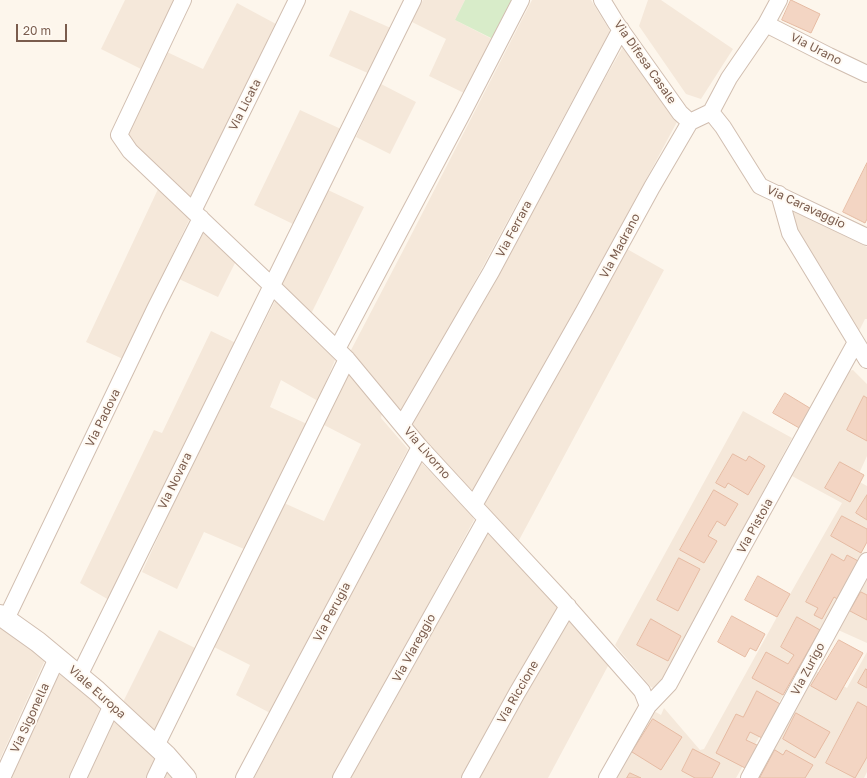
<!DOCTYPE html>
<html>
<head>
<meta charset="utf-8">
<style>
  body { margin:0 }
  #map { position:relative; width:867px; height:778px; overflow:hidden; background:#fdf6ec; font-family:"Golos Text",sans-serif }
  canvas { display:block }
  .scale { position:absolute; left:16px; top:24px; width:51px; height:18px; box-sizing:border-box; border:2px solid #7a5c4d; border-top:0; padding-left:5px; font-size:12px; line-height:14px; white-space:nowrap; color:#7a5c4d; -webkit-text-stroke:3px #fffaf3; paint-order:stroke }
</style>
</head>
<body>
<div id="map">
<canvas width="867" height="778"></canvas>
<div class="scale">20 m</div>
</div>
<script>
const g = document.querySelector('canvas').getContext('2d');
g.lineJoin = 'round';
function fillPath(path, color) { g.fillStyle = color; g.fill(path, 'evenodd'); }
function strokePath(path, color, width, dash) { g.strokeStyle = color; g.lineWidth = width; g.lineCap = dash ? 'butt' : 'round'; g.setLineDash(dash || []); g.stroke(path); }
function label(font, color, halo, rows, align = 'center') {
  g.font = font + ' "Golos Text",sans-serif'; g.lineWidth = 4; g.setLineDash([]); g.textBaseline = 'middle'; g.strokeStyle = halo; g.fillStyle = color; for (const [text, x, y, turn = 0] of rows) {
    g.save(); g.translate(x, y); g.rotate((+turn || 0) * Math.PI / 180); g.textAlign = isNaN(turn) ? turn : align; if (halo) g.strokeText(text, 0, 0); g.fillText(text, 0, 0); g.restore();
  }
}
fillPath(new Path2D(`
  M125 0H174L141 69 101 49Z
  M423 0H465L455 20 492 39 464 93 429 76 446 39 412 22Z
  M532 0H591L610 31 406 409H399L350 352 405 247Z
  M648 0H661L733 49 701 99 686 94 639 26Z
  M237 3 276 24 191 198 135 145 128 136 129 129 167 52 203 69Z
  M350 10 393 29 370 74 329 56Z
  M623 47 678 120 568 325 476 493 471 492 413 427V423L494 284 584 115Z
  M381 84 416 102 390 154 356 137Z
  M300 110 343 130 295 225 254 205Z
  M159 187 191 216 123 359 86 342Z
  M328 190 364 207 310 316 282 284Z
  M794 211 867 247V319H865L857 335 785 225Z
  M205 230 236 261 218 297 179 279Z
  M627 249 664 270 518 542 484 507 485 502Z
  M276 299 306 332 335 360 318 401 281 380 270 407 307 424 244 549 204 532 177 589 142 572 177 496Z
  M211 331 236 343 109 600 80 583 154 430 162 433Z
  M853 370 867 384V456L856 480 867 486V542L824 625 820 630 736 778H614L652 710 661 715 664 708 700 750 704 749 777 617 842 503 792 476 849 371Z
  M348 373 382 413 381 418 408 449 270 713 236 695 250 665 214 647 284 503 324 521 361 444 324 425Z
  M743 411 792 438 658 687 656 689 651 687 615 645Z
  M421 462 472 515 474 520 334 778H254Z
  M488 526 609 664 548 778H348Z
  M867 572V643L836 629Z
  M0 627 46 658 0 759Z
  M159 630 195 648 155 732 123 702Z
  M867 652V772L864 778H753L814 670 847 688Z
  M59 674 100 704 168 772 172 778H11Z`), '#f5e8da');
fillPath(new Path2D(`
  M465 0H514L495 40 455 20Z`), '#d8ecc9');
const building = new Path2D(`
  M791 0 820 14 811 33 782 20Z
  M867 163V219L865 223 843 212Z
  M785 393 813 410 801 429 773 413Z
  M864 396 867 398V441L847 430Z
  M733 454 746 461 749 456 765 466 748 495 728 483 725 488 716 483Z
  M840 462 864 475 850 502 825 488Z
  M714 490 738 504 725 526 717 521 708 536 717 541 704 563 680 550Z
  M867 495V520L856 513Z
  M842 516 867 529V542L861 553 831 536Z
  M832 554 844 561 847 555 860 562 839 600 834 597 822 619 814 615 818 608 806 602Z
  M679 558 700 569 678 611 657 600Z
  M758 576 790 594 777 617 745 600Z
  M861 592 867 595V620L850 611Z
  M732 616 765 634 756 651 750 648 745 657 718 642Z
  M797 617 820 630 783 695 752 678 766 652 788 664 794 655 781 647Z
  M651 619 681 636 668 661 637 645Z
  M839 640 863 653 836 700 811 686Z
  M866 669 867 670V688L858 683Z
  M757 691 782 705 764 739 750 732 746 740 759 746 747 769 716 753 736 714 743 717Z
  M858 702 867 707V757L855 778 826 763Z
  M796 713 830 732 815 758 783 739Z
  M653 719 682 737 661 770 632 752Z
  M693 749 720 763 712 778H695L682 771Z
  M775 750 783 755 786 750 813 765 805 778H760Z
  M630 773 641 778H627Z`);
fillPath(building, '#f3d5c3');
strokePath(building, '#e6bba3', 1);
const minor = new Path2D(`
  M183 0 119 135 130 151 272 286 347 359 420 447 467 498 562 600 642 691 648 706
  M602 0 616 23 680 113 690 122
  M766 24 829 56 867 74
  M711 112 723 127 760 186 867 237
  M779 194 790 233 867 360
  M193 211 297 0
  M337 349 462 114 521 0
  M402 425 491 272 621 29
  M474 505 584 311 652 187 690 122 711 112 729 78 766 24 779 0
  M6 619 155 309 201 218
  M79 676 413 0
  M156 746C219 616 284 488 347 359
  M2 778 57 658
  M78 778 112 705
  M155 778 166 755
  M244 778 420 447
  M341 778 486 519
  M470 778 517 693 568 606
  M607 778 648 706 669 684 742 548 856 342
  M749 778 867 561`);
const tertiary = new Path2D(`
  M0 615 38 642 97 691 166 755 186 778`);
strokePath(minor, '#d1beb0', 18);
strokePath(tertiary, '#d1beb0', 22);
strokePath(minor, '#fff', 16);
strokePath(tertiary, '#fff', 20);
label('12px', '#7a5c4d', '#fffaf3', [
  ["Via Urano",816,49,27],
  ["Via Difesa Casale",645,62,55],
  ["Via Licata",245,105,-63],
  ["Via Caravaggio",806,207,25],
  ["Via Ferrara",514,229,-62],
  ["Via Madrano",620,246,-62],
  ["Via Padova",103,418,-64],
  ["Via Livorno",427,453,49],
  ["Via Novara",175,481,-64],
  ["Via Pistoia",755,526,-61],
  ["Via Perugia",332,612,-62],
  ["Via Viareggio",414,648,-61],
  ["Via Zurigo",808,669,-62],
  ["Viale Europa",97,692,42],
  ["Via Riccione",518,692,-60],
  ["Via Sigonella",30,718,-65]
]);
</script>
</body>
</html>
